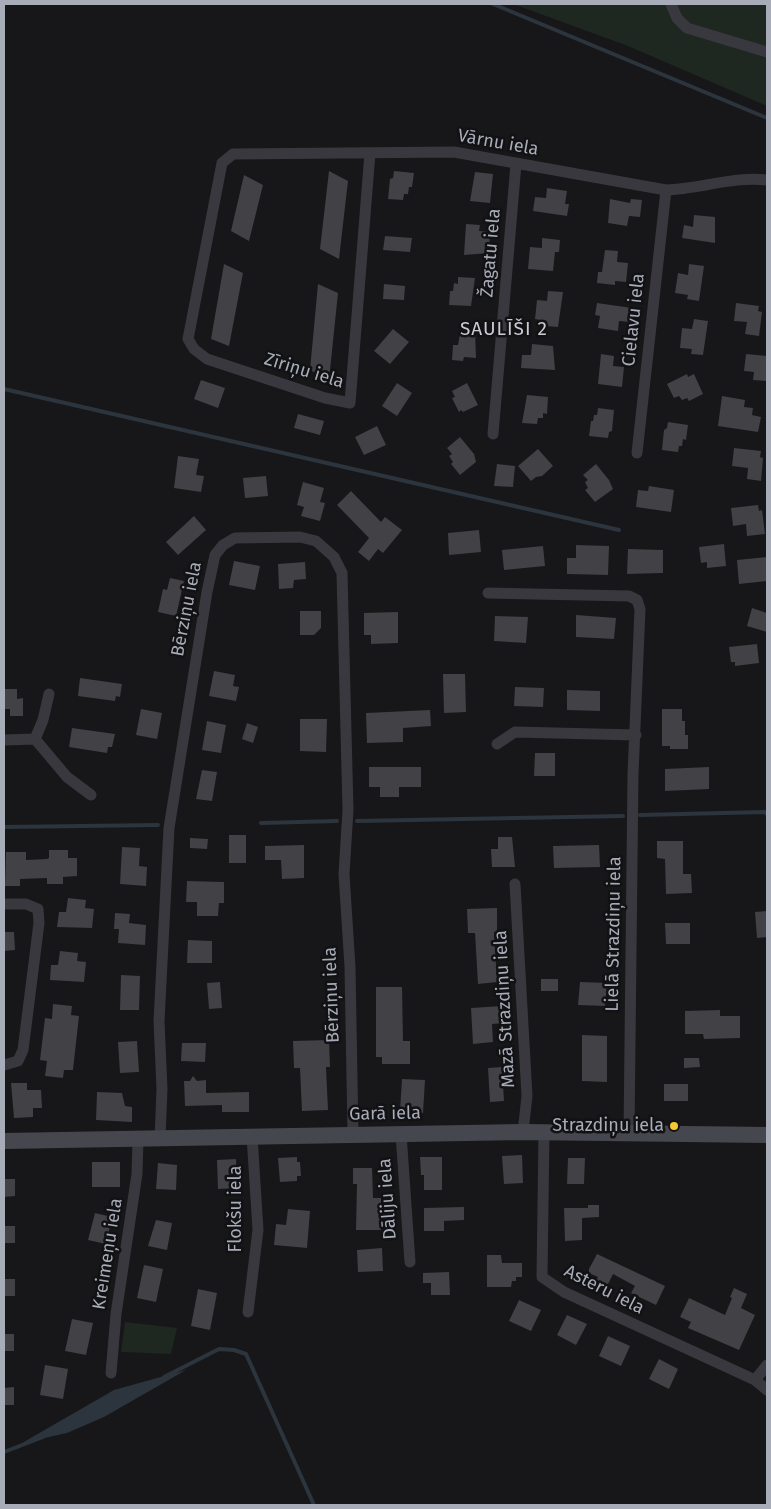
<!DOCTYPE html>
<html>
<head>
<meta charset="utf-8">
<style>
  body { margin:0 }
  #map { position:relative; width:771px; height:1509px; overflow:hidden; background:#171719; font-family:"Fira Sans",sans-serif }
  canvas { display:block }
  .frame { position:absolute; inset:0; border:5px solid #a8acb9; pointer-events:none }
</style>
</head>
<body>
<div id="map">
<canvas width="771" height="1509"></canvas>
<div class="frame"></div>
</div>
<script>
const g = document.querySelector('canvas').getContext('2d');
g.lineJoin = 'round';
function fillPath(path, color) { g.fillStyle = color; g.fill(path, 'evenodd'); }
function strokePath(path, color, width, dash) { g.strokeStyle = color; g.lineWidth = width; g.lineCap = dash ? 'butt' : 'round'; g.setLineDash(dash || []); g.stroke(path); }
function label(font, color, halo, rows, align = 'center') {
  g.font = font + ' "Fira Sans",sans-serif'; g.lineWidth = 5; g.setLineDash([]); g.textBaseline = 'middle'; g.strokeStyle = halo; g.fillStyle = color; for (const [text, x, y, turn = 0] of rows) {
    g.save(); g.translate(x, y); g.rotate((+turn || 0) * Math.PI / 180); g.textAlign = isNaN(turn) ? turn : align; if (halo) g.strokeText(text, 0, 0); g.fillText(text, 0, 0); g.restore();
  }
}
fillPath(new Path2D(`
  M513 4H767V106L628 46Z
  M125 1322 177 1328 171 1354 121 1352Z`), '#1e2720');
fillPath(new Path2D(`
  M186 1370 104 1417 67 1433 22 1443 114 1390Z`), '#2c343d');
strokePath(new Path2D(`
  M493 4 767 118
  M4 389 619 530
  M640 815 765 812 767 814
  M357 821 623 816
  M261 823 337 821
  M4 827 158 825
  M164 1377 219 1349 234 1350 246 1354 314 1505
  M4 1452 43 1437`), '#2c343d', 4);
fillPath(new Path2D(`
  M329 171 348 181 339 259 320 249Z
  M394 171 414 173 412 187H409L408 194H404L403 200 388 199 390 179 393 178Z
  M475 172 493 174 490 203 470 201Z
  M244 175 263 185 249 241 231 231Z
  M547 188 567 191 565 204H569L567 216 533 211 535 197 546 198Z
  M610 199 630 203 631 199 642 200 640 217 629 216 627 226 608 223Z
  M694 215 715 217V243L682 238 684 225 693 227Z
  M466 224 480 225 479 231 490 232 489 253 464 255Z
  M385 236 412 238 410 252 383 250Z
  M542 238 560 240 559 252H555L553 271 528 269 530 247 542 248Z
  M605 250 618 251 617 262 628 263 626 282 615 281V285L597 283 598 272H602Z
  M224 264 243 273 229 346 211 339Z
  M689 264 704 266 699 301 687 299 688 295 675 293 678 273 688 275Z
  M458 277 475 278 471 306 449 305 450 291H453L454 283 458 284Z
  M318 284 338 293 329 380 310 370Z
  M384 284 405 286 404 300 383 299Z
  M548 291 563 292 558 327 546 326 547 321 535 319 537 300 547 301Z
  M597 303 632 308 630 322 619 321 618 331 598 328 600 316 595 315Z
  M736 303 759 306 758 311 762 312 759 336 745 334 747 322 734 321Z
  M694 319 708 321 703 355 691 354 692 349 680 348 682 328 692 329Z
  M393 329 409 342 390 364 374 351Z
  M461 329 475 330 476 358 464 357 463 361 452 360 453 345H458Z
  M532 344 553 346 555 370 521 368 522 355H531Z
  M601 354 614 356 613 366 624 367 622 387 598 384Z
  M746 354 767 356V381L753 380 754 372 744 371Z
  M687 374 688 377 694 374 703 394 689 401 687 398 682 400 679 396 674 398 667 384Z
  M201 380 225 388 218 408 194 399Z
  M397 383 412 393 397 416 382 406Z
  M467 383 478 405 463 412 461 410 459 412 452 398 455 397 452 391Z
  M527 395 548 397 547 414 543 413V418H538L537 424 522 423Z
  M722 396 745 400 744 407 753 408 752 415 761 417 758 432 718 426Z
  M598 408 614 410 612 431 609 432 608 438 589 436 591 421H593L594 415H597Z
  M298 414 324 421 320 435 294 428Z
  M668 422 688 425 686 440 683 439 682 446H679L678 452 662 450 664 430 667 428Z
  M377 426 386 445 364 455 355 437Z
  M460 437 474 454 476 462 460 475 451 464 453 462 449 456 452 454 447 448Z
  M734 448 761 451 760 457 763 458 761 481 747 479 748 468 732 466Z
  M538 449 553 466 542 476 536 477 531 481 518 466Z
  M178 456 199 459 196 475 204 476 201 492 174 488Z
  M497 464 515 466 513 487 494 486Z
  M596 464 609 480 613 489 595 502 585 490 588 488 585 482 588 480 583 475Z
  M266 476 268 496 245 498 243 478Z
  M303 482 324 488 320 502 325 503 320 521 301 516 304 507 297 505Z
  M649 486 674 490 671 512 636 507 638 490 648 491Z
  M351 491 381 522 385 517 402 530 383 553 378 549 369 561 358 552 369 538 337 505Z
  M758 505 759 511 762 510 765 534 747 536 746 524 733 526 731 508Z
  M194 516 206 530 178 555 166 542Z
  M479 530 481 552 449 555 448 533Z
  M724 544 726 566 707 568V562L701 563 699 547Z
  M576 545 609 546 608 575 567 574V558H576Z
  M543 546 545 566 504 570 502 550Z
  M628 549 663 550V573L627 574Z
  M767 557V581L739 584 737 560Z
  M234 561 260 566 255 590 229 585Z
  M305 562 306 579 294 580 293 588 279 589 278 564Z
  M170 578 184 581 176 616 158 612 163 589 167 590Z
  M752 608 767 613V632L747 626Z
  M300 611H321V628L314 635H300Z
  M398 612V643L371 644V635H364V613Z
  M576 615 616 618 614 639 576 637Z
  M495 616 528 617 526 643 494 641Z
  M757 644 759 663 735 666V662H731L729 647Z
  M214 671 235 675 233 686 239 687 236 701 209 696Z
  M443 674H465L466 712 444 713Z
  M80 678 122 684 120 697 116 696 115 701 78 696Z
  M515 687 544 688 543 707 514 706Z
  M4 689H17V699L23 698V716H10V709H4Z
  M567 690 600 691V711L567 710Z
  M141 709 162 713 157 739 136 735Z
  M662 709H682V721H685V735H688V749H670V746H662Z
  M430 710 431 726 403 728V742L367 743 366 713Z
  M300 719H327L326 752 300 751Z
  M207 721 226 725 221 753 202 750Z
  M247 723 258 727 253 743 242 739Z
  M72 728 115 734 112 747H108L107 753 69 747Z
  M535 753H555V776H534Z
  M369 767H421V787H399V797H380V787H369Z
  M709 767V789L665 791V769Z
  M202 770 217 772 212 801 196 799Z
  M229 835H246V863H229Z
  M498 837H512L515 867H492L491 849H498Z
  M190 838 208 839 207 849 190 848Z
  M657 841H683V874H691L692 893 666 894 665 859 657 858Z
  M304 845V878L282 879 281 860H265V846Z
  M599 845 600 867 554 868 553 846Z
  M122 847 140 848 139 866 147 867 146 886 120 884Z
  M49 850H68V858H77V876L63 877V884H47V878L20 879V886H5L6 852H26V860L47 859 49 858Z
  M187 881 224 882V903H219L218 916H197V902H186Z
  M68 898 86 900 85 908 94 909 92 928 57 927 59 912H66Z
  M497 908V932H494L497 982 478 984 475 933H468L467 909Z
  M767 911V937L757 938 755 912Z
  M115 913 130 914 129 923 146 925 145 945 118 943 119 929H114Z
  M665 923H690V944H666Z
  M4 932H14L15 950 4 951Z
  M188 940 212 941V963H187Z
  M60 951 78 953 77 961 86 962 84 982 50 980 51 965H58Z
  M121 975 140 976 139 1010H120Z
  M541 979H558V991H541Z
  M220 982 222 1008 209 1009 207 983Z
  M580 982 607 983 605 1006 578 1005Z
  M376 987H402L403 1041H410V1064H382V1057H376Z
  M53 1004 72 1006 71 1015 79 1016 73 1070H64L63 1078 45 1076 47 1061 40 1060 45 1018 52 1019Z
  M503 1006 505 1023 492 1024 493 1042 473 1044 471 1008Z
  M720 1010V1016H740V1038L704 1039 703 1034H685V1011Z
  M582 1035 607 1036V1082L582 1081Z
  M329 1040 330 1067H326L328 1110 302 1111 300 1068H294L293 1041Z
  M137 1041 139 1072 120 1073 118 1042Z
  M182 1043H206L205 1062 181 1061Z
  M684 1058H699L700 1067 684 1068Z
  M502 1067 504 1101 490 1102 488 1068Z
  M193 1076 197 1081 206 1080V1093L249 1092V1112H222V1105L185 1106 184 1081H190Z
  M402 1079 425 1080 423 1113 400 1111Z
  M11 1083H27V1090H41L42 1108H33V1117L14 1118Z
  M664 1084H688V1101H664Z
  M97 1092 122 1093 125 1106 132 1107V1122L96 1120Z
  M522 1155 523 1183 504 1184 502 1156Z
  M297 1157V1162H300L301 1176H297V1181L280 1182 278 1158Z
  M420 1157H442V1190H424V1175H421Z
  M568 1158H585L584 1184H567Z
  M236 1159 237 1188 218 1189 217 1160Z
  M92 1162H120V1187H92Z
  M158 1163 177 1165 176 1190 156 1189Z
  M353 1168H372L373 1198H381V1230H356L357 1184H353Z
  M4 1179H15V1196L4 1197Z
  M588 1205H599V1217L582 1218V1240L565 1241 564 1208H588Z
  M464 1207V1220L444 1221V1231H424V1208Z
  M288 1209 310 1211 307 1248 274 1245 276 1224 286 1225Z
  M95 1213 112 1217 106 1244 88 1240Z
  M156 1220 172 1223 167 1250 148 1246Z
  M4 1226H15V1243H4Z
  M382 1248 383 1271 358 1272 357 1250Z
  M597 1254 665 1286 656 1305 631 1293 635 1286 613 1274 606 1288 595 1283 598 1277 589 1273V1269Z
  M487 1255H501L502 1263H522V1277H516V1281H512L511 1287H487Z
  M144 1265 163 1269 156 1302 137 1298Z
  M449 1272 450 1295H431V1283H423V1273Z
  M4 1279H15V1296H4Z
  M734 1288 747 1294 741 1308 755 1315 739 1350 688 1328 691 1322 680 1317 689 1298 725 1315 732 1298 730 1297Z
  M198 1289 217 1293 210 1330 191 1326Z
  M519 1300 541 1310 531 1331 509 1321Z
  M567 1315 587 1324 576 1345 557 1335Z
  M72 1319 93 1323 86 1355 65 1351Z
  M4 1334H14V1351H4Z
  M608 1336 630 1346 621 1366 599 1356Z
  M659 1359 678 1369 669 1389 649 1379Z
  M45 1365 68 1369 63 1399 40 1395Z
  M14 1387V1405H4V1388Z`), '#414146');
strokePath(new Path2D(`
  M671 4 677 18 687 28 767 52
  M370 153 350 403 325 398 207 359 194 349 188 339 222 163 233 154 454 152 666 190C700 189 733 176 767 180
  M493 434 516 164
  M637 453 666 190
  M488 593 629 596 637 600 640 609 633 774 629 1133
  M35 739 67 777 91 795
  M4 740 35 739 43 720 49 694
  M497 744 515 732 636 735
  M515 884 527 1096 523 1132
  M4 904H26L38 909 39 923 23 1050 18 1061 4 1065
  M544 1132 542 1277 564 1292 755 1380 767 1390
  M401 1134 410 1262
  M160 1139 162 1089 159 1021 169 828 207 592 215 555 223 545 235 538 300 537 316 541 334 557 342 573 348 810 344 874 350 967 353 1134
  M248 1312 258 1230 252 1136
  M111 1373 116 1314 137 1174 138 1140
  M755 1380 767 1365`), '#38383e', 11);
strokePath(new Path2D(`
  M4 1141 523 1132 767 1135`), '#46474e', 16);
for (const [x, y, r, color] of [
  [674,1126,5,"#f6c832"]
]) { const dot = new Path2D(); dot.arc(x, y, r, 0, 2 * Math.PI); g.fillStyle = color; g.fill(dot); strokePath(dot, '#121214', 2); }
label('18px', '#a8acb9', '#121214', [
  ["Vārnu iela",498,143,10],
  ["Žagatu iela",491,253,-85],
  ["Cielavu iela",634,320,-84],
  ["Zīriņu iela",304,371,17],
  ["Bērziņu iela",187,609,-79],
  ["Lielā Strazdiņu iela",614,934,-89],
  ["Bērziņu iela",332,995,-92],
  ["Mazā Strazdiņu iela",505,1009,-93],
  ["Garā iela",385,1114,-1],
  ["Dāliju iela",388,1199,-94],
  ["Flokšu iela",236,1209,-90],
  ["Kreimeņu iela",108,1254,-81],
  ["Asteru iela",604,1290,27]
]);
label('18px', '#a8acb9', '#121214', [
  ["Strazdiņu iela",664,1126]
], 'right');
g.letterSpacing = '1px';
label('19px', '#cacbd5', '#121214', [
  ["SAULĪŠI 2",504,330]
]);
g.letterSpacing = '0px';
</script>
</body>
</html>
